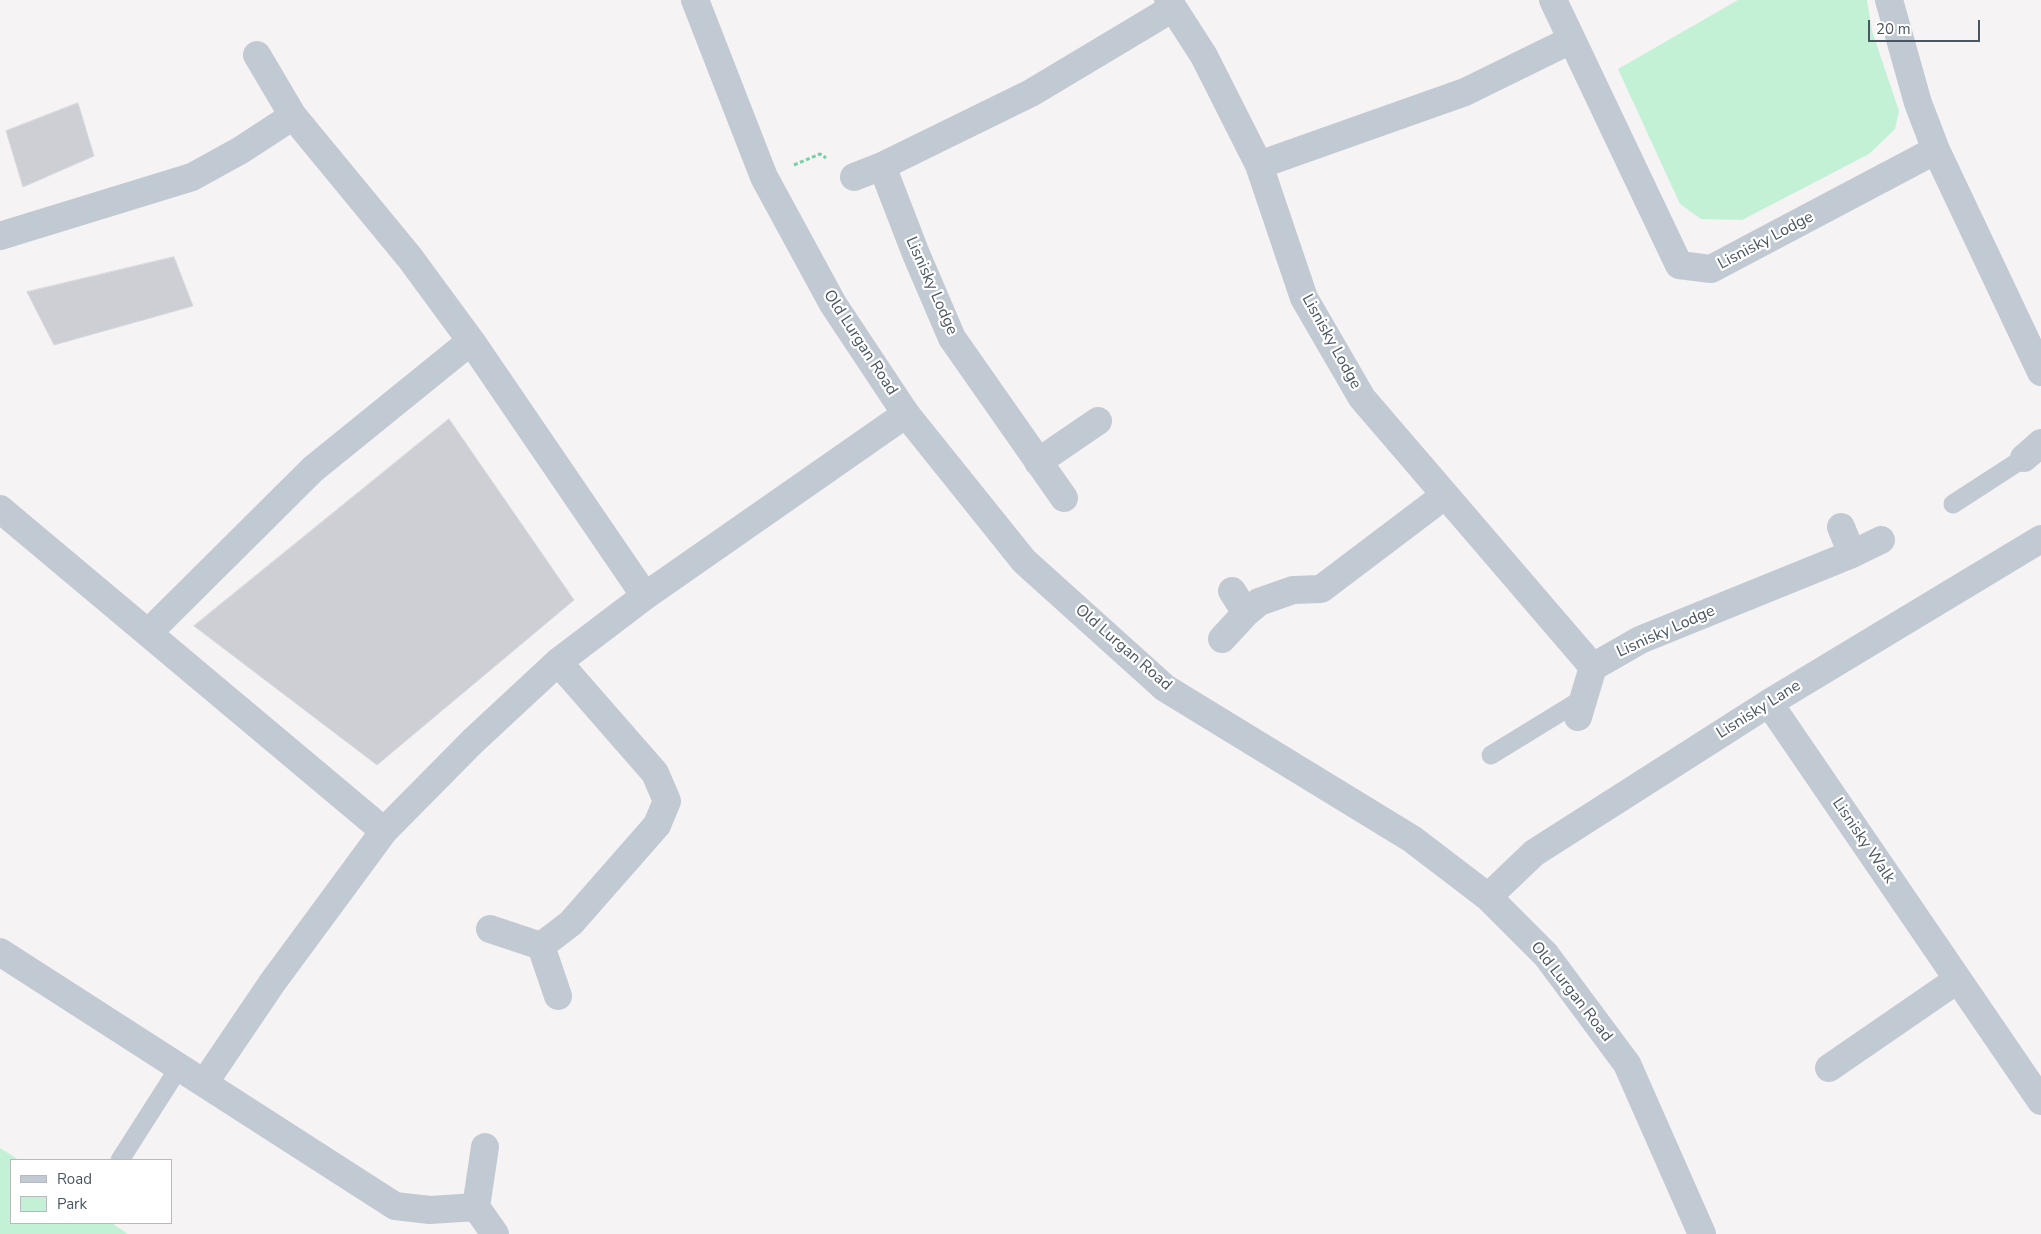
<!DOCTYPE html>
<html>
<head>
<meta charset="utf-8">
<style>
  body { margin:0 }
  #map { position:relative; width:2041px; height:1234px; overflow:hidden; background:#f5f3f3; font-family:"Nunito Sans",sans-serif }
  canvas { display:block }
  .legend { position:absolute; left:10px; top:1159px; width:162px; height:65px; box-sizing:border-box; background:#fff; border:1px solid #b7bbc0; margin:0; padding:6px 9px; list-style:none; font-size:15px; color:#4a5661 }
  .legend li { display:flex; align-items:center; gap:10px; height:25px }
  .legend b { width:25px; border:1px solid #b7bbc0 }
  .scale { position:absolute; left:1868px; top:20px; width:112px; height:22px; box-sizing:border-box; border:2px solid #4a5661; border-top:0; padding-left:6px; font-size:15px; line-height:18px; white-space:nowrap; color:#4a5661; -webkit-text-stroke:4px #fff; paint-order:stroke }
</style>
</head>
<body>
<div id="map">
<canvas width="2041" height="1234"></canvas>
<ul class="legend">
<li><b style="height:6px;background:#c1cad2"></b>Road</li>
<li><b style="height:14px;background:#c3f1d5"></b>Park</li>
</ul>
<div class="scale">20 m</div>
</div>
<script>
const g = document.querySelector('canvas').getContext('2d');
g.lineJoin = 'round';
function fillPath(path, color) { g.fillStyle = color; g.fill(path, 'evenodd'); }
function strokePath(path, color, width, dash) { g.strokeStyle = color; g.lineWidth = width; g.lineCap = dash ? 'butt' : 'round'; g.setLineDash(dash || []); g.stroke(path); }
function label(font, color, halo, rows, align = 'center') {
  g.font = font + ' "Nunito Sans",sans-serif'; g.lineWidth = 4.5; g.setLineDash([]); g.textBaseline = 'middle'; g.strokeStyle = halo; g.fillStyle = color; for (const [text, x, y, turn = 0] of rows) {
    g.save(); g.translate(x, y); g.rotate((+turn || 0) * Math.PI / 180); g.textAlign = isNaN(turn) ? turn : align; if (halo) g.strokeText(text, 0, 0); g.fillText(text, 0, 0); g.restore();
  }
}
fillPath(new Path2D(`
  M1738 0H1867L1872 31 1899 111 1895 129 1869 154 1742 220 1701 219 1680 204 1618 69Z
  M0 1148 19 1160H11V1223H112L128 1234H0Z`), '#c3f1d5');
const building = new Path2D(`
  M78 103 94 156 23 187 6 131Z
  M174 257 193 306 54 345 27 292Z
  M449 419 574 600 377 765 194 626Z`);
fillPath(building, '#cdcfd5');
strokePath(building, '#d7d9de', 1);
strokePath(new Path2D(`
  M794 165 820 154 826 158`), '#7ad0a6', 3, [4, 2.5]);
strokePath(new Path2D(`
  M1953 504 2024 458
  M1491 755 1584 698
  M120 1160 180 1066`), '#c1cad2', 19);
strokePath(new Path2D(`
  M1168 0 1204 56 1259 165 1304 298 1362 398 1593 667
  M1553 0 1679 265 1711 269 1936 150
  M1889 0 1918 103 1936 150 2041 372
  M257 55 293 116 410 258 471 341 645 596
  M1259 165 1465 92 1571 40
  M882 166 916 254 952 338 1064 498
  M854 177 882 166 1031 93 1173 8
  M0 236 192 177 241 150 293 116
  M2024 458 2041 443
  M1038 462 1098 421
  M0 509 384 831
  M1841 527 1852 554
  M1246 613 1259 602 1293 590 1321 589 1444 496
  M148 633 313 469 471 341
  M1222 639 1246 613 1232 591
  M1769 703 2041 1101
  M1578 717 1593 667 1640 640 1852 554 1881 540
  M490 929 541 946 558 996
  M541 946 571 923 657 825 667 801 655 773 558 662
  M0 952 395 1206 430 1210 476 1207
  M1829 1068 1957 980
  M205 1082 272 983 384 831 473 741 558 662 645 596 906 414
  M485 1147 476 1207 495 1234`), '#c1cad2', 28);
strokePath(new Path2D(`
  M695 0 764 177 833 304 906 414 1024 561 1165 688 1412 839 1488 897 1546 955 1627 1064 1702 1234
  M1488 897 1534 853 1769 703 2041 539`), '#c1cad2', 28);
label('16px', '#4a5661', '#fff', [
  ["Lisnisky Lodge",1766,241,-28],
  ["Lisnisky Lodge",931,286,66],
  ["Lisnisky Lodge",1331,342,61],
  ["Old Lurgan Road",860,343,57],
  ["Lisnisky Lodge",1666,632,-24],
  ["Old Lurgan Road",1123,648,41],
  ["Lisnisky Lane",1759,710,-32],
  ["Lisnisky Walk",1863,841,56],
  ["Old Lurgan Road",1571,992,52]
]);
</script>
</body>
</html>
